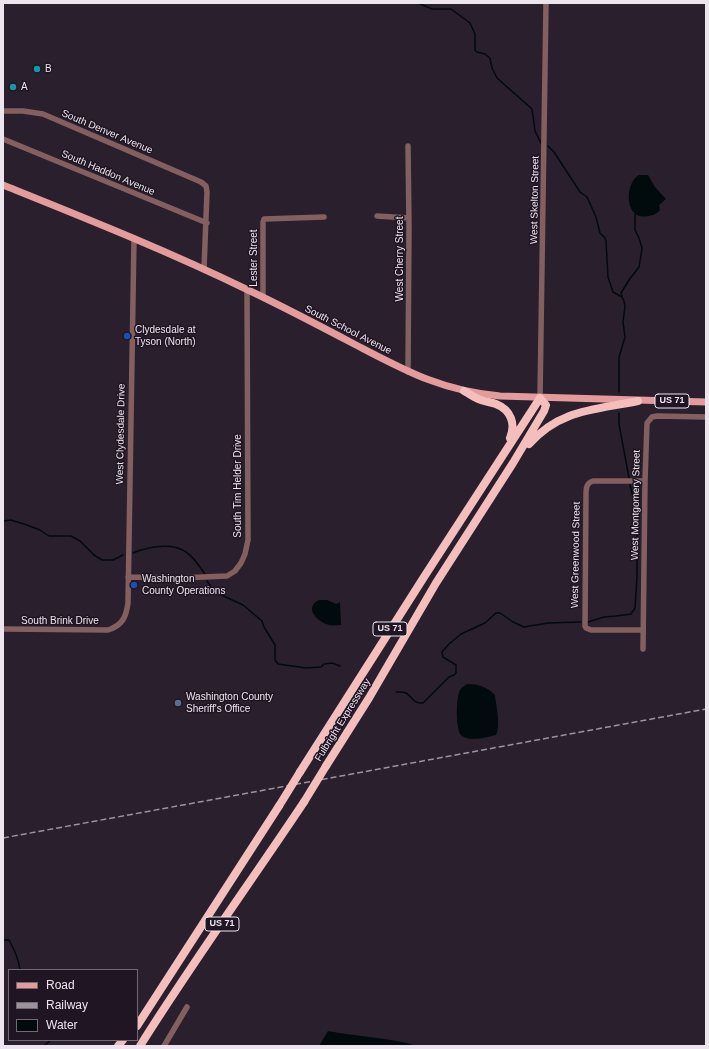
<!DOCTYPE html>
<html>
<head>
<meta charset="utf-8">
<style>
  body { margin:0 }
  #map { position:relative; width:709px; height:1049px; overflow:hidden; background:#2a1f2d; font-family:Arial,sans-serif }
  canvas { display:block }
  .frame { position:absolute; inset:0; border:4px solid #ece5ee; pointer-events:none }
  .legend { position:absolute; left:8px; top:969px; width:130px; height:72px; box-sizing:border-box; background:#201623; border:1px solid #726974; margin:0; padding:5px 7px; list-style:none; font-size:12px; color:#ece5ee }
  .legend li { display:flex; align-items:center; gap:8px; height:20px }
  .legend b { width:20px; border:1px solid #726974 }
</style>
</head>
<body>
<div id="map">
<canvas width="709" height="1049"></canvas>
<div class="frame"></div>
<ul class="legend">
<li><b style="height:5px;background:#e49b9b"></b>Road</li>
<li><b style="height:5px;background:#9c939e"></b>Railway</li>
<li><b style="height:11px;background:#010b0d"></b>Water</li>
</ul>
</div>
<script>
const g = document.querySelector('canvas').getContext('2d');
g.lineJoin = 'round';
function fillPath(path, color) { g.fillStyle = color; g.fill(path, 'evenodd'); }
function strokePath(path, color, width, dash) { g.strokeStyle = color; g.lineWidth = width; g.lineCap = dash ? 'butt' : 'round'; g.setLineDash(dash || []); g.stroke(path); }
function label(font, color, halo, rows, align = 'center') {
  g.font = font + ' Arial,sans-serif'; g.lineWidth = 3; g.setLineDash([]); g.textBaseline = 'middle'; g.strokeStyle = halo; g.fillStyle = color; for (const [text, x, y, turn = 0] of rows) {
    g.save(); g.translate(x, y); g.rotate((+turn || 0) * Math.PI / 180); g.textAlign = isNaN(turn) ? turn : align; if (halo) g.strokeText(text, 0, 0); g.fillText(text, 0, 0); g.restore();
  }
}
fillPath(new Path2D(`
  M639 175H648L655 187 666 199 659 205 660 210C657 214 653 215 649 216 624 222 624 183 639 175Z
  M319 600H327L336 604 340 602 341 625C338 625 333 626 329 625 318 622 303 608 319 600Z
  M467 684C477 684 488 687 495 695 496 705 501 726 496 735 487 737 471 742 462 736 455 731 456 697 460 690 461 688 464 686 467 684Z
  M328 1031C358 1037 389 1037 417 1046H319Z`), '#010b0d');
strokePath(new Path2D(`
  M418 3 432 9H451L470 23 475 34V50L477 52 485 54 490 58 492 68 497 78 532 109 535 131 541 143
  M548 146 554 152 580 192 587 197 596 217 600 233 605 238 606 241 608 277 613 292 622 297 624 301 625 306 623 322 625 337 619 357V392
  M622 296 621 293 629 280 639 267 641 255 642 248 639 238 635 230V214
  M619 413V424L629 478
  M3 521 11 520 27 525 40 530 49 536H71L80 541 94 555 102 560H113L123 555
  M133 553C147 547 172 542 186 552 194 557 199 566 205 574
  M207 581 215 592 243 605 262 621 264 627 275 645V660L278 664 306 668 321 667 324 664 332 663 340 666
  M588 622 604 617 616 616 631 614 635 608 637 577V513L630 485
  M396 692C399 692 403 692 406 693 413 697 413 704 423 703L449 677 454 675 456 673V665L443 657 442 652 449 644 461 634 485 623 496 613H500L513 622 524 627 548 623 581 622
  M3 940H9C14 949 19 960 20 970
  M44 1046 51 1040`), '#010b0d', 1.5);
strokePath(new Path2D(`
  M3 111H23L43 114 201 182 206 186 207 192 204 269
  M3 139 207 223
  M408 146 409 226 408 372
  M377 216 409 218
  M263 297V222L264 219 324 217
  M540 398 546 3
  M128 577 180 578 227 576 235 571 241 563 245 554 248 540 247 289
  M3 629 108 630C123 625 126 617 128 603L134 238
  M643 630H591L586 628 585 626 586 493C586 487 587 483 593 481H645
  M643 649 645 481 647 423 652 417 657 416 706 417
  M164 1046 187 1007`), '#83605f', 5.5);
strokePath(new Path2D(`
  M3 185C85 218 168 251 248 290 284 307 320 326 356 345 406 371 442 391 500 396L706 402`), '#e49b9b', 7);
strokePath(new Path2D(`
  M464 391C470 394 475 398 481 400 486 402 491 402 496 404 511 410 516 424 510 438
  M529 444C560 409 595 410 638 401
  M300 772 424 577 540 398 546 405 544 411 513 463 436 583 369 698 326 766
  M137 1026 279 806
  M118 1046 123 1040
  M140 1046C192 963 250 883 304 802`), '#f4bebd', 8);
strokePath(new Path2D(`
  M3 838 706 709`), '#9c939e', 1.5, [6, 3]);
strokePath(new Path2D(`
  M304 802 326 766
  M279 806 300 772`), '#f4bebd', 8);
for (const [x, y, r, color] of [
  [37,69,4,"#0f9aa8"],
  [13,87,4,"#0f9aa8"],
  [127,336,4,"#1a4fb4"],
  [134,585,4,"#1a4fb4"],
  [178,703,4,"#5c6f8a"]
]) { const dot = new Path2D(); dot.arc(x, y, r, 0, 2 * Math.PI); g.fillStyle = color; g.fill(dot); strokePath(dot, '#201623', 1.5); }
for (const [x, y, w] of [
  [672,401,34],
  [390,629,34],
  [222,924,34]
]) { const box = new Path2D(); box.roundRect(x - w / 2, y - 7, w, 14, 3); g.fillStyle = '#201623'; g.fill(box); strokePath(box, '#ece5ee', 1); }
label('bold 9px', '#ece5ee', null, [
  ["US 71",672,401],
  ["US 71",390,629],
  ["US 71",222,924]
]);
label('10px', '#ece5ee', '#201623', [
  ["B",45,69],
  ["A",21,87],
  ["Clydesdale at",135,330],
  ["Tyson (North)",135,342],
  ["Washington",142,579],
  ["County Operations",142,591],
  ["Washington County",186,697],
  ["Sheriff's Office",186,709]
], 'left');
label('10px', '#ece5ee', '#201623', [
  ["South Denver Avenue",107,132,23],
  ["South Haddon Avenue",108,173,23],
  ["West Skelton Street",535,200,-89],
  ["Lester Street",254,258,-90],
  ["West Cherry Street",400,259,-90],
  ["South School Avenue",348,330,27],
  ["West Clydesdale Drive",121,434,-89],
  ["South Tim Helder Drive",238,486,-90],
  ["West Montgomery Street",636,505,-89],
  ["West Greenwood Street",576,555,-89],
  ["South Brink Drive",60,621],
  ["Fulbright Expressway",343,720,-58]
]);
</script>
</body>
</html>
